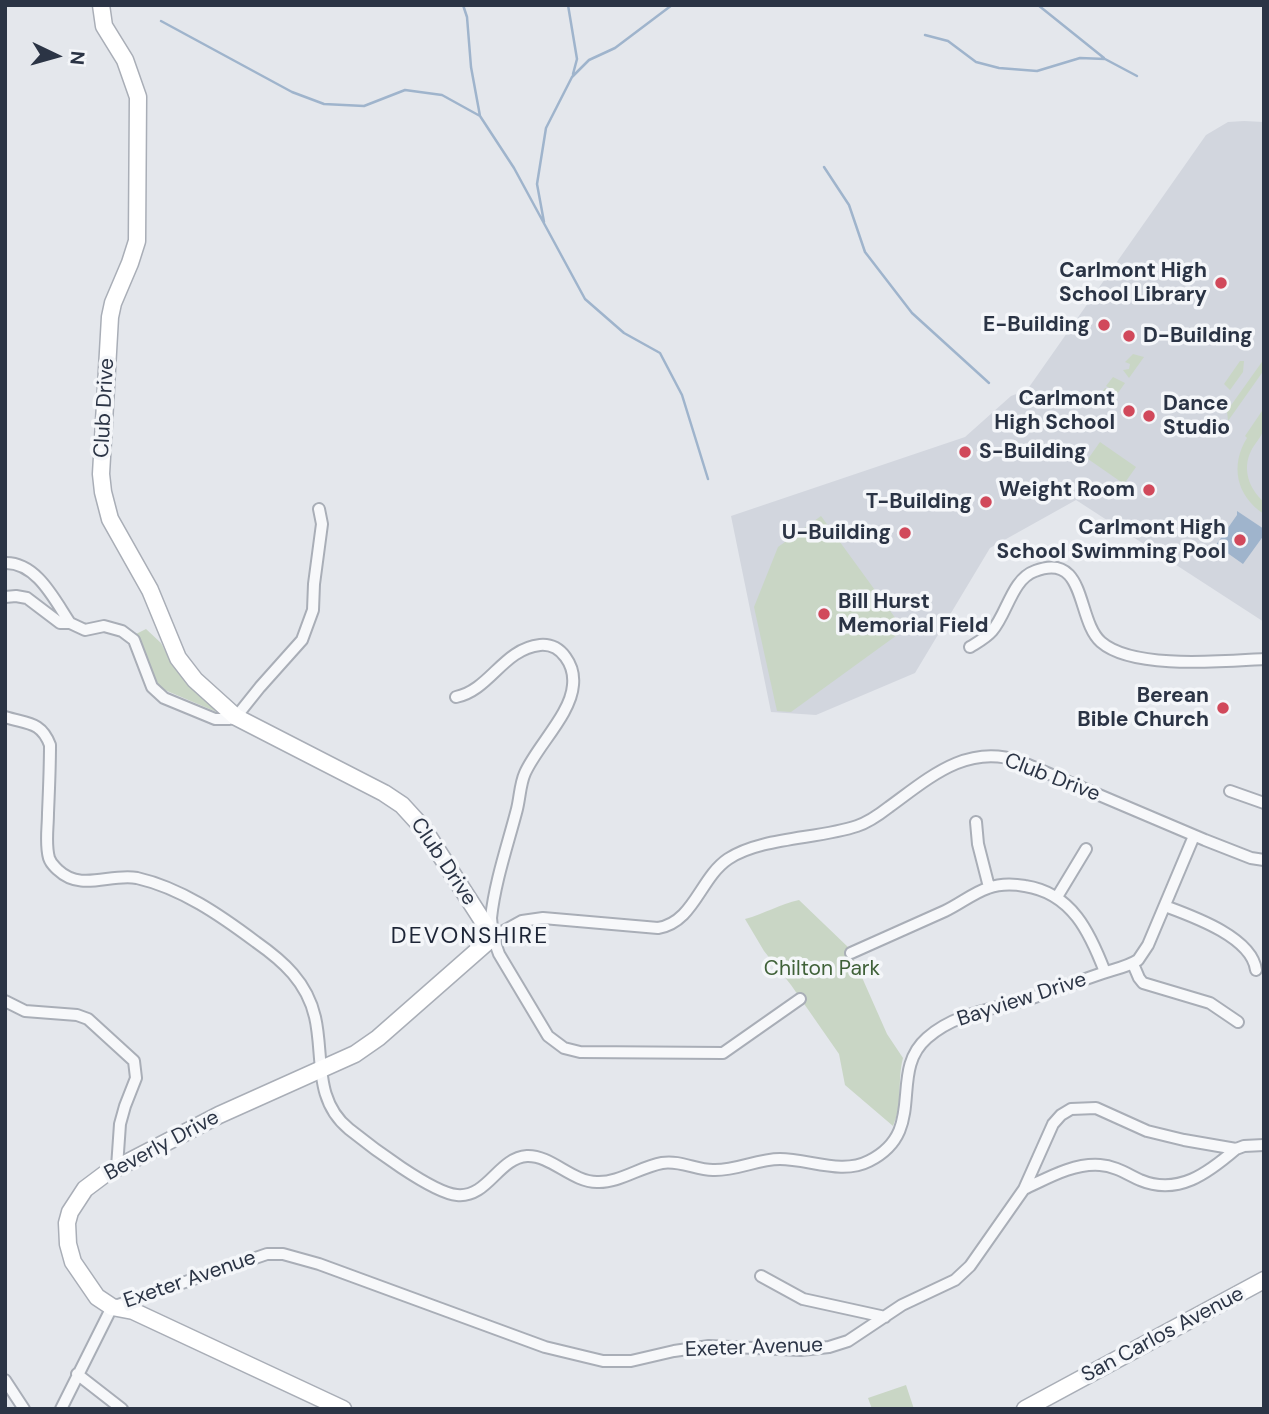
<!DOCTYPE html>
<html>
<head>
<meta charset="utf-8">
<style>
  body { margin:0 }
  #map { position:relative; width:1269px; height:1414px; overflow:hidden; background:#e4e7ec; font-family:"DM Sans",sans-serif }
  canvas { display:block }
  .frame { position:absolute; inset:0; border:7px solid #2b3445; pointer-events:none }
  .north { position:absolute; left:21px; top:21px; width:70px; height:70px; -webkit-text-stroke:5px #f4f6f9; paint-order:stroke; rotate:95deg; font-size:19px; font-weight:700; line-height:28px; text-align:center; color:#2b3445 }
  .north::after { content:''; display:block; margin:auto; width:24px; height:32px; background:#2b3445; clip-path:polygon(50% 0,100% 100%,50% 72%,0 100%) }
</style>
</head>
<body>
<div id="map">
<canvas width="1269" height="1414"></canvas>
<div class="frame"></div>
<div class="north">N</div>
</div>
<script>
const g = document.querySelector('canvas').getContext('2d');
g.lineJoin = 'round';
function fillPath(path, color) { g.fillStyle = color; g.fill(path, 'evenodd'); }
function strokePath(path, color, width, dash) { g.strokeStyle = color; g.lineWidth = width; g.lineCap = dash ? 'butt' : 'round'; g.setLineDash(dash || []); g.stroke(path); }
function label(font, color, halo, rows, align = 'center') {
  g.font = font + ' "DM Sans",sans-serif'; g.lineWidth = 7; g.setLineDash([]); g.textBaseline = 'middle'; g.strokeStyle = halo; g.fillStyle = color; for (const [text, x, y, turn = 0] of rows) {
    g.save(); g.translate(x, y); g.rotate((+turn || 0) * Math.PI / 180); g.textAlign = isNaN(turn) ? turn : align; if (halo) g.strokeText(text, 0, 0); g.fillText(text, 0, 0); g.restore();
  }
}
fillPath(new Path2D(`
  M1244 121 1264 122V622L1076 500 990 548 915 673 816 715 771 712 731 516 965 437 1011 396 1027 390 1206 135 1228 122Z`), '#d2d6de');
fillPath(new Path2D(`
  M1133 354 1144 357 1129 378 1123 370 1129 369 1130 364 1125 362Z
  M1264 359V370L1228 421 1227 411Z
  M1240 361H1244L1243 372 1230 390 1224 384Z
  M1113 377 1125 383 1108 407 1098 399 1101 395 1111 399 1101 394 1105 388 1116 392 1106 386Z
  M1264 408C1264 415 1266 425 1263 431 1261 438 1254 444 1251 451 1242 469 1249 489 1264 502V514C1236 496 1230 465 1247 438L1245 436Z
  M1100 442 1136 467 1124 484 1088 459Z
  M821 516 904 630 791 712 777 711 754 607 778 547Z
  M146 629 161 643 172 664 187 684 219 713 160 688 155 680 136 634Z
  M799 900 849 948 887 1034 903 1058C897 1081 903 1104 893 1126L845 1085 839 1054 791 985 764 951 745 919C764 914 780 904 799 900Z
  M906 1385 914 1409H872L868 1398Z`), '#c9d6c5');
fillPath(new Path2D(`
  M1237 511 1264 529V535L1243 564 1216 545 1237 515Z`), '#9fb4cc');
strokePath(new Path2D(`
  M463 5 467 17 471 67 480 116
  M568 5 577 59 573 74
  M1038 5 1104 58
  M161 21 292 92 324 104 364 106 405 90 442 95 480 116 514 168 585 299 624 333 660 353 682 395 708 479
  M925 35 948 41 976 62 999 68 1037 71 1080 58 1105 59 1137 76
  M824 167 849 205 865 252 912 313 989 383
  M544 222 537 184 546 128 572 77 589 60 615 48 672 5`), '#9fb4cc', 2.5);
const street = new Path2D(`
  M5 563C37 562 55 601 70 623
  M5 597 16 596 27 598 60 623H70L85 630 104 626 122 631 134 640 152 687 164 698 215 719H229L236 717 260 687 302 640 313 610 314 584 322 524 319 509
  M970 647C978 642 986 638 992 631 1007 614 1012 579 1035 571 1087 551 1076 620 1101 642 1133 670 1224 661 1264 659
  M456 697C490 690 503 649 540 645 562 643 575 666 573 685 571 714 537 746 525 773 520 784 520 797 517 809 508 844 495 881 491 918L493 937 499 954 548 1036 564 1048 580 1052 723 1053 800 999
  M5 717C27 724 41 721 50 745 50 768 49 790 48 813 48 828 45 844 49 858 51 864 53 865 58 870 81 892 110 873 137 878 181 888 220 915 256 942 283 961 307 982 315 1017 324 1055 313 1100 349 1129 370 1146 432 1193 457 1195 488 1198 498 1158 527 1156 551 1155 572 1182 597 1182 619 1183 640 1167 662 1163 680 1160 696 1170 713 1170 736 1171 757 1159 780 1159 809 1159 842 1175 869 1161 929 1131 887 1073 927 1038 956 1012 996 1009 1032 998 1056 990 1079 981 1103 973 1115 969 1127 967 1138 960L1148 945 1194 836
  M1230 791 1264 803
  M976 822 978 844 989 887
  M1057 897 1086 849
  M1165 906C1192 916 1252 937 1256 970
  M493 937 522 921 543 918 658 928C694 922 700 878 728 859 761 837 819 839 857 826 869 822 880 814 889 807 929 778 967 743 1019 761L1205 840 1251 858 1264 860
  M851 953C883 939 914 925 945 911 960 904 973 893 988 888 999 884 1014 884 1025 886 1072 893 1090 933 1105 972
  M1133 964 1139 978 1143 983 1210 1003 1238 1022
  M5 1001 25 1011 77 1015 88 1019 134 1061 136 1078 125 1106 120 1124 117 1167
  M1024 1189C1048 1178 1073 1163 1100 1165 1115 1166 1127 1174 1140 1180 1178 1196 1208 1173 1236 1149
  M761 1276 803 1299 885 1317
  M77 1374 122 1409
  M5 1380 24 1409
  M61 1409 112 1307 267 1254H283L319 1264 545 1347 603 1361H631L674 1351 709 1346 801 1350 829 1347 848 1341 902 1305 955 1280 970 1266 1024 1189 1053 1124 1061 1115 1071 1109 1096 1108 1147 1131 1184 1140 1236 1149 1244 1146 1264 1145`);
const secondary = new Path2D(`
  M101 5 104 26 125 60 138 97 137 241 130 263 113 303 110 317 101 474 103 492 110 519 150 590 178 658 195 680 236 717 384 793 402 805 423 828 493 937 378 1038 355 1054 219 1115 105 1174 85 1189 70 1212 67 1223 68 1244 73 1262 97 1297 112 1307 133 1311 343 1409
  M1025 1409 1264 1280`);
strokePath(street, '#a9aeb7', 14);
strokePath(secondary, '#a9aeb7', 19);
strokePath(street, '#f7f8fa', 10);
strokePath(secondary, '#fff', 16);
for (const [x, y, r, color] of [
  [1221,283,7,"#d1495b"],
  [1104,325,7,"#d1495b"],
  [1129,336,7,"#d1495b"],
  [1129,411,7,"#d1495b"],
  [1149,416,7,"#d1495b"],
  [965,452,7,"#d1495b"],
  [1149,490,7,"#d1495b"],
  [986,502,7,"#d1495b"],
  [905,533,7,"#d1495b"],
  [1240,540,7,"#d1495b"],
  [824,614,7,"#d1495b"],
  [1223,708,7,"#d1495b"]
]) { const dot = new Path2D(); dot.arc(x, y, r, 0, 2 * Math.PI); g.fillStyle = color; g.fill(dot); strokePath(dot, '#f4f6f9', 2.5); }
label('bold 21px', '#2b3445', '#f4f6f9', [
  ["Carlmont High",1207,271],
  ["School Library",1207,295],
  ["E-Building",1090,325],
  ["D-Building",1143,336,"left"],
  ["Carlmont",1115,399],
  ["High School",1115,423],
  ["Dance",1163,404,"left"],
  ["Studio",1163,428,"left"],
  ["S-Building",979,452,"left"],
  ["Weight Room",1135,490],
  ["T-Building",972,502],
  ["Carlmont High",1226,528],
  ["School Swimming Pool",1226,552],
  ["U-Building",891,533],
  ["Bill Hurst",838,602,"left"],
  ["Memorial Field",838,626,"left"],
  ["Berean",1209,696],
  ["Bible Church",1209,720]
], 'right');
label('21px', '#2b3445', '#f4f6f9', [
  ["Club Drive",105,408,-87],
  ["Club Drive",1052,778,21],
  ["Club Drive",443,862,56],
  ["Bayview Drive",1022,1000,-18],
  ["Beverly Drive",162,1146,-28],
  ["Exeter Avenue",190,1280,-19],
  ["San Carlos Avenue",1163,1335,-28],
  ["Exeter Avenue",754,1348,-2]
]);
label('21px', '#3f6138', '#f4f6f9', [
  ["Chilton Park",822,969]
]);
g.letterSpacing = '2px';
label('23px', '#1d2536', '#f4f6f9', [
  ["DEVONSHIRE",470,937]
]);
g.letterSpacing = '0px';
</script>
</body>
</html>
